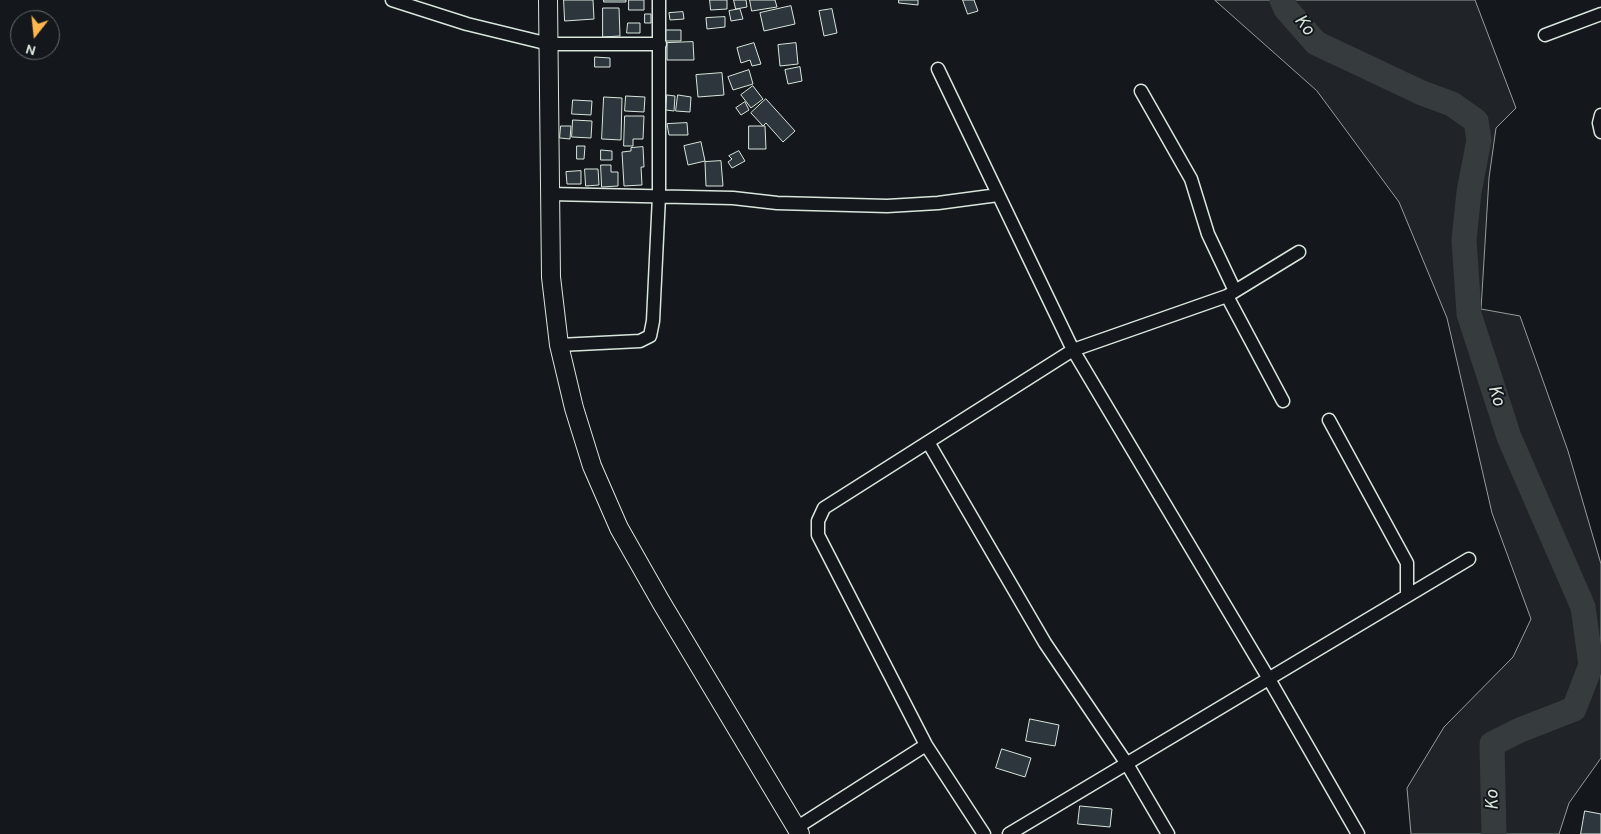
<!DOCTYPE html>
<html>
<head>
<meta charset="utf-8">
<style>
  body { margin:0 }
  #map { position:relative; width:1601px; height:834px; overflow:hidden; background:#14181c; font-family:Overpass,sans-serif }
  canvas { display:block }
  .north { position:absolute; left:10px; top:10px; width:50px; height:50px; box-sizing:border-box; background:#14181c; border:1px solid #626a69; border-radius:50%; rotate:196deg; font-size:14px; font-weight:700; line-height:20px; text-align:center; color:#d8e6dc }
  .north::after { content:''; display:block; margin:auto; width:18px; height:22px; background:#ffb74d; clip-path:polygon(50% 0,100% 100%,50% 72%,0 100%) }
</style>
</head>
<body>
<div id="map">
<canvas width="1601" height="834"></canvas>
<div class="north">N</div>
</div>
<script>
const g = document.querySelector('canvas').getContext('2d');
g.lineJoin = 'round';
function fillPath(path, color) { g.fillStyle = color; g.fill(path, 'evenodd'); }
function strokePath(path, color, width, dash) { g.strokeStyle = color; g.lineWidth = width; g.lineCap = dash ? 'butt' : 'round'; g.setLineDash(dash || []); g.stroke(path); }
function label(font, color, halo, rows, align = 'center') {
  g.font = font + ' Overpass,sans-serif'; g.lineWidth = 4; g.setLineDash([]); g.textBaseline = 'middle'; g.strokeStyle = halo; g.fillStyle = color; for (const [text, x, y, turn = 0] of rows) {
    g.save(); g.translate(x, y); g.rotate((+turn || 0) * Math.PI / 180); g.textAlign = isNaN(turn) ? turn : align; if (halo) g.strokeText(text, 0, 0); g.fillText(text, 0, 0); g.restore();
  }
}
const green = new Path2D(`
  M1215 0H1475L1516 108 1496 128 1489 178 1481 309 1520 316 1568 451 1601 564V758L1569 803 1559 834H1411L1407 788 1444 727 1513 657 1531 619 1492 513 1447 318 1399 202 1317 91Z`);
fillPath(green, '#202428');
strokePath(green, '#939e99', 1);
strokePath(new Path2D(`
  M1282 0 1286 9 1316 43 1422 93 1452 104 1476 121 1479 140 1469 192 1464 240 1469 314 1509 437 1583 607 1591 665 1574 709 1520 730 1492 744 1494 834`), '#363b3e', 25);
const building = new Path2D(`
  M564 0H593L594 19 565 21Z
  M604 0H626V2H604Z
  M629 0H644V10H629Z
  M710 0H727V9L711 10Z
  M734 0H746L747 7 736 9Z
  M750 0H775L777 7 752 11Z
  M899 0H918V5L899 3Z
  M963 0H974L978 11 968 14Z
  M791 6 795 24 764 31 760 13Z
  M603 8H619L620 36 603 37Z
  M740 9 743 19 731 21 729 11Z
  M832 9 837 33 824 36 819 11Z
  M683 12 684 19 670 20 669 13Z
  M645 14H651V23H645Z
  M725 17V27L707 29 706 18Z
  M628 23H640V33H627Z
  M666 30H681V41H666Z
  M693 42 694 60H667V43Z
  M754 43 761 64 752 66 750 60 741 63 737 48Z
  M796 43 798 64 780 66 778 45Z
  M595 57 610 58V67H595Z
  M800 67 802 81 788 84 785 70Z
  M749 70 753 84 733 90 728 77Z
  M722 73 724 95 698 97 696 75Z
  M753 86 763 99 751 108 741 95Z
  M667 95 675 96 674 111 666 110Z
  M678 95 691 97 690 112 676 111Z
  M626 96 645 97 644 112 625 111Z
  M604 97 622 98 621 140 602 139Z
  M766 99 795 131 783 142 766 123 763 126 751 113Z
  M573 100 592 101 591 115 572 114Z
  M745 102 749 110 741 115 736 108Z
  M625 116H644L643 139H633V146H624Z
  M573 120 592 121 591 138 572 137Z
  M687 123 688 135H669L667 124Z
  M561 126H571L570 139 560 138Z
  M749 126H765L766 149H749Z
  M701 142 705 161 688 165 684 146Z
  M577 146H585L584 159H577Z
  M643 147 644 167H641L642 185 624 186 622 152 631 151V148Z
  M601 150 612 151V160H601Z
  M739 151 745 161 732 168 728 162 732 159 729 156Z
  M721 161 723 186H706L705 162Z
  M601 165H611V172H618V186L602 187Z
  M585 169H598L599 185 586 186Z
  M581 171V184H567L566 172Z
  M1030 719 1059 725 1055 746 1026 741Z
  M1002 749 1031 758 1025 777 996 768Z
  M1080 806 1112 809 1110 827 1078 824Z
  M1585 811 1601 814V834H1581Z`);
fillPath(building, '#2c363c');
strokePath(building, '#d8e6dc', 1);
const street = new Path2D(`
  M392 0 467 24 549 44H660
  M1545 35 1601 14
  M938 69 1073 350 1269 679 1358 834
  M1141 91 1191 179 1208 234 1235 291
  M1601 115 1599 123 1601 132
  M550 194 733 198 777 203 887 206 938 203 998 195
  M1227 296 1283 401
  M559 345 640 341 650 336 653 321 659 196V0
  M1329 420 1407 563V596
  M928 442 1045 643 1127 764 1168 834
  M796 828 926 745
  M984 834 926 745 818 535V521L824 508 1073 350 1227 296 1299 252
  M1009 834 1469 559`);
const secondary = new Path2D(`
  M548 0 551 277 559 345 574 408 592 466 619 528 661 602 800 834`);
strokePath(street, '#d8e6dc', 15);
strokePath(secondary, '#d8e6dc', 20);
strokePath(street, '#14181c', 12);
strokePath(secondary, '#14181c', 18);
label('italic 18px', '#d8e6dc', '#14181c', [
  ["Ko",1303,26,52],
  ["Ko",1495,396,72],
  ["Ko",1494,800,-91]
]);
</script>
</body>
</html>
